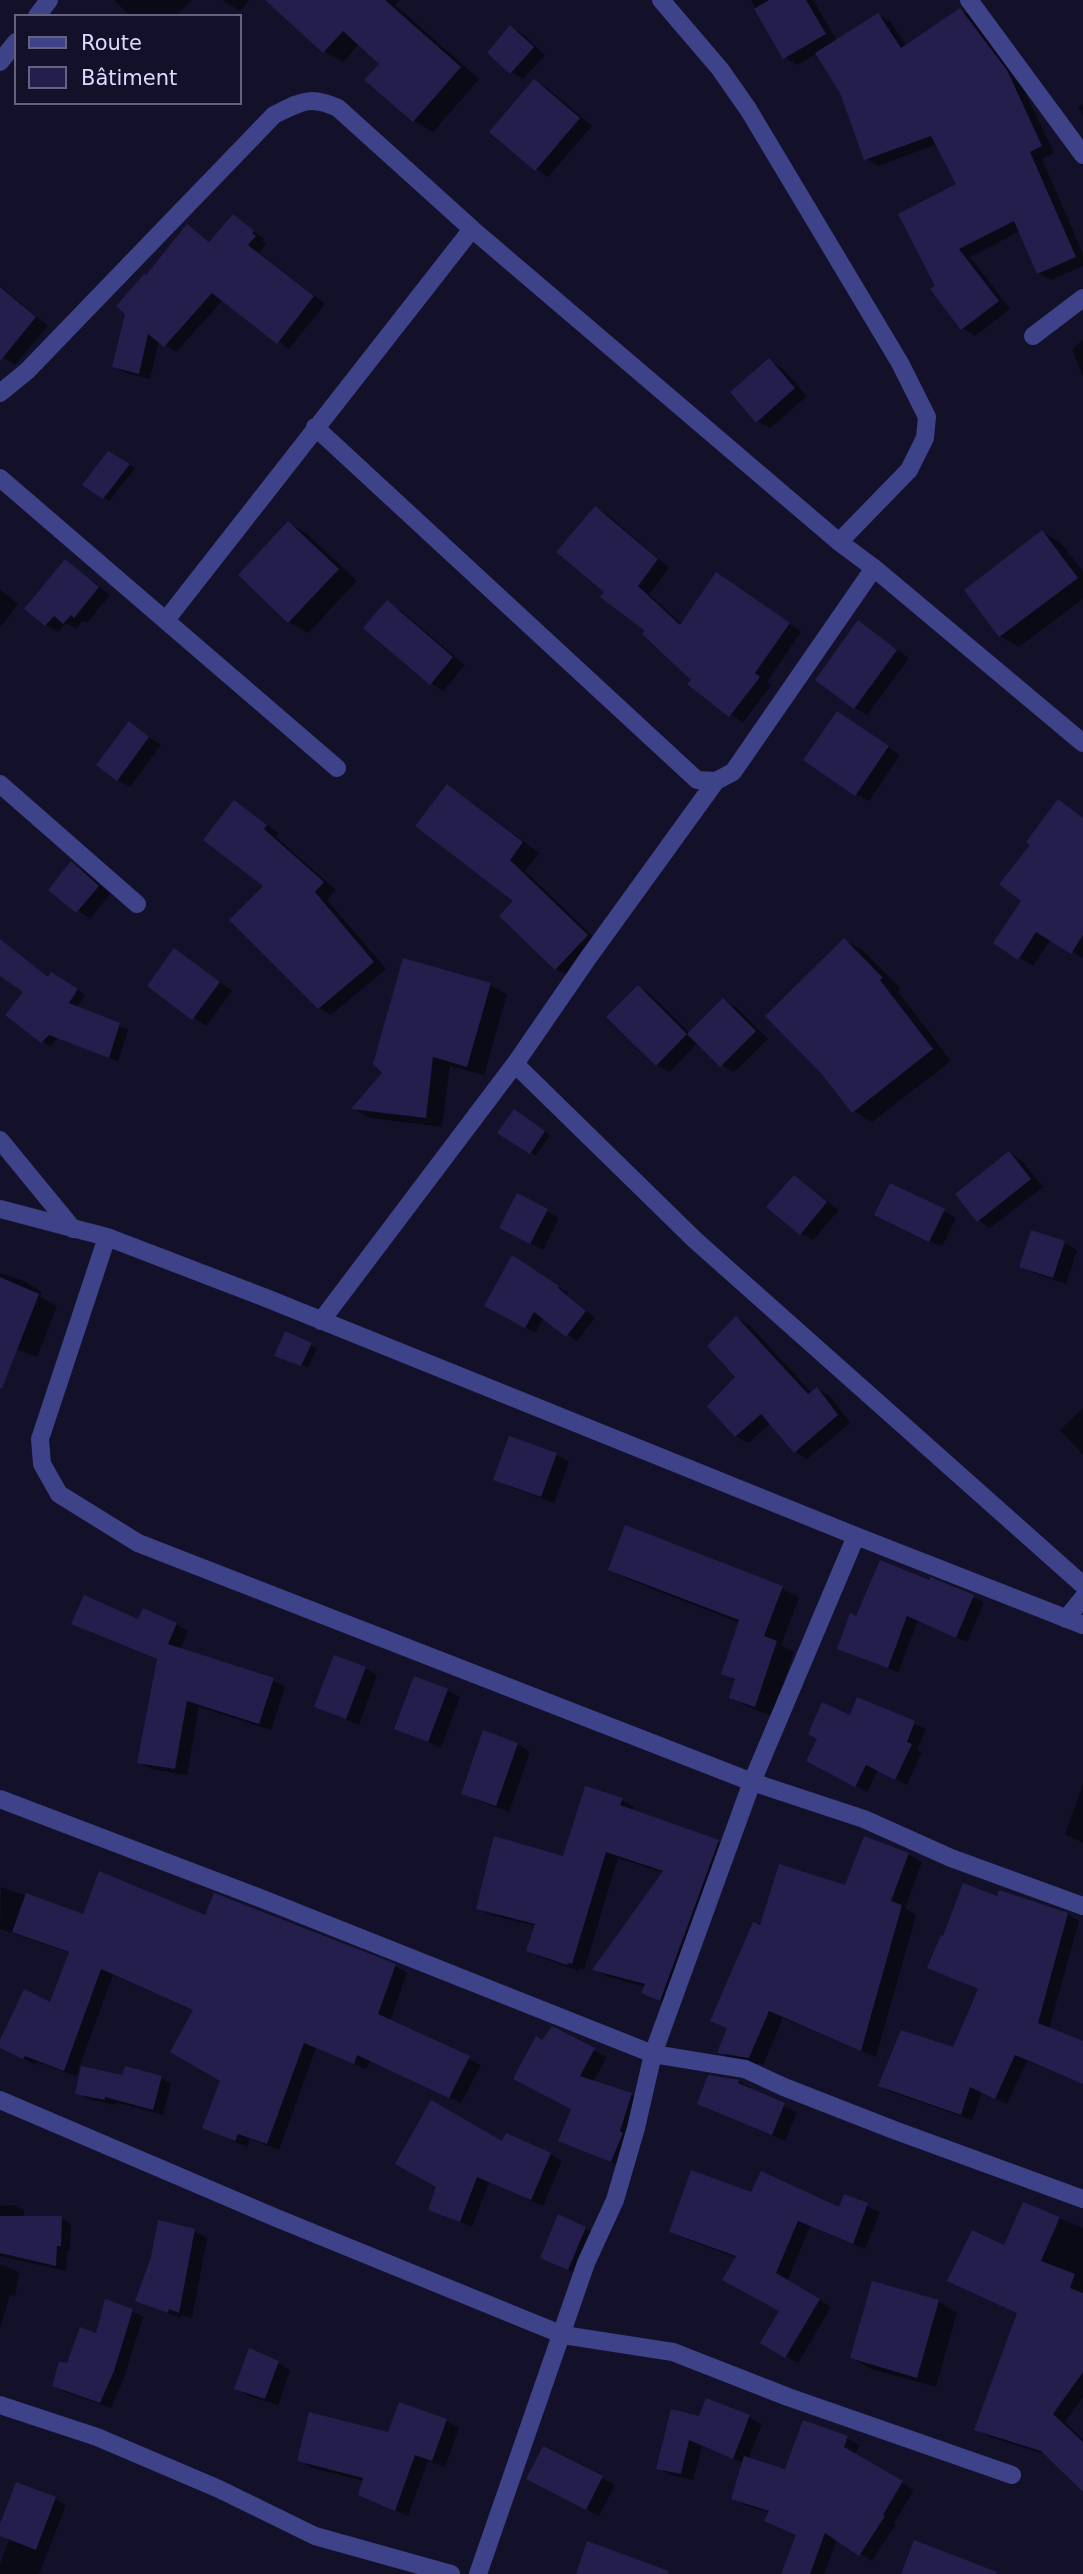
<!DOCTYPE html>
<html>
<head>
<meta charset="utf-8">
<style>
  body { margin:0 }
  #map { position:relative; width:1083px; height:2574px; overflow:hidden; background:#13112a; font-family:"DejaVu Sans",sans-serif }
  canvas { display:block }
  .legend { position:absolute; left:14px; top:14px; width:228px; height:91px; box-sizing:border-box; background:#13112a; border:2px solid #63627f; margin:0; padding:9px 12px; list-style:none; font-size:21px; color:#dcdbfe }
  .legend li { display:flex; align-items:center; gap:14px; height:35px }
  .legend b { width:35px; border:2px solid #63627f }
</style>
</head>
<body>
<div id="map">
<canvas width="1083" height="2574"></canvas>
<ul class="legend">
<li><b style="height:9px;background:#3e4288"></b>Route</li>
<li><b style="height:19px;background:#231e4b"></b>Bâtiment</li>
</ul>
</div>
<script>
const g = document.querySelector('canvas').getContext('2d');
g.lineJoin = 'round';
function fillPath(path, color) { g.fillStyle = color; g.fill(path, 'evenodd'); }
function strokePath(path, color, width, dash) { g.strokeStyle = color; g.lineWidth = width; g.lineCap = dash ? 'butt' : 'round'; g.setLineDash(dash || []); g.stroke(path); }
fillPath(new Path2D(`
  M114 0H192L176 16H130Z
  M222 0H249L240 11Z
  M290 0H399L395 5 479 79 433 132 414 121 367 80 381 64 359 44 343 62 324 51Z
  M751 0H813L837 41 878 15 891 22 906 46 960 10 973 17 1019 79 1054 153 1042 159 1083 254V266L1051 280 1038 273 1020 231 970 257 1010 309 975 336 962 328 937 286 959 184 937 144 878 166 866 158 842 92 817 53 797 65 784 57Z
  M511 27 523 34 545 55 523 79 511 72Z
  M535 81 547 88 592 126 548 177 536 169Z
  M1083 104V116L1078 107Z
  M233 216 264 239 262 241 266 244 259 253 325 304 289 349 223 300 176 352 159 341 150 379 126 373 114 367 147 277 188 226 211 243Z
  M0 286 48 326 15 365 0 356Z
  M1083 339V376L1072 350Z
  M769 360 782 368 807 396 770 428 757 421Z
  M109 453 135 468 109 501 104 498Z
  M595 508 608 515 669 568 649 594 683 625 729 582 801 632 767 682 771 685 743 723 690 684 693 679 648 631 606 592Z
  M288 523 307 534 357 581 308 633 289 622 240 575Z
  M1042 532 1061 543 1083 572V599L1019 647 1000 636Z
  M66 561 110 595 87 623 83 621 76 629 66 623 58 632 46 625Z
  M0 589 18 604 0 628Z
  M387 603 400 610 465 665 443 691 431 683Z
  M859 623 909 658 867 715 855 708Z
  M850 720 900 755 869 801 856 794Z
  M129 724 161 745 130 787 118 780Z
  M447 786 463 796 539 853 525 871 603 946 572 978 556 969Z
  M235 802 278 833 276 837 336 890 327 900 386 969 331 1015 319 1008 265 886Z
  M1072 810 1083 818V958L1051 939 1033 966 996 943 1023 900Z
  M71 863 83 870 110 894 90 919 50 889Z
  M844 940 863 951 901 989 898 992 951 1061 872 1122 854 1111Z
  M187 958 232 991 206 1026 149 986Z
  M26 960 49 978H60L85 995 77 1008 128 1030 118 1061 58 1038 50 1046 42 1041 25 992Z
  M490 985 507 994 484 1075 450 1066 442 1127 370 1118 354 1109 385 1073Z
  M638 987 650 994 690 1033 723 1000 736 1007 768 1039 734 1072 722 1065 698 1042 670 1072 657 1065Z
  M520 1115 550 1135 536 1156 500 1133Z
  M1010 1153 1022 1161 1043 1187 990 1228 978 1220Z
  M794 1177 839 1210 813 1240 801 1233Z
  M547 1211 559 1218 543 1250 514 1234Z
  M944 1211 956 1218 942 1247 889 1222Z
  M1064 1243 1077 1250 1066 1284 1034 1273 1021 1266Z
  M523 1263 568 1293 567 1295 595 1318 577 1341 544 1317 535 1333 487 1305Z
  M0 1273 24 1281 42 1292 40 1297 57 1306 37 1357 0 1343Z
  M737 1318 749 1325 812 1393 817 1389 830 1396 850 1423 807 1459 795 1452 771 1423 748 1443 736 1436Z
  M311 1345 317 1348 308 1367 282 1358Z
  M1083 1408V1455L1060 1430Z
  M510 1438 557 1455 569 1462 554 1503 508 1486 495 1479Z
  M610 1569 782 1588 799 1598 781 1645 794 1652 772 1716 748 1707 731 1697 736 1681 723 1673 740 1623 627 1579Z
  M931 1579 984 1602 967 1642 918 1621 898 1672 839 1648Z
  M139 1621 176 1624 188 1631 180 1650 273 1680 285 1687 271 1730 199 1707 187 1775 151 1769 139 1762 158 1660 85 1630Z
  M365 1668 377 1675 359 1725 316 1706Z
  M447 1690 460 1697 441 1748 396 1728Z
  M858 1699 926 1729 917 1749 922 1752 907 1785 878 1770 867 1792 819 1766 851 1717Z
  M517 1744 530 1752 509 1812 476 1800 463 1793Z
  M1083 1784V1843L1065 1834Z
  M622 1800 634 1807 632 1811 718 1842 730 1848 672 2006 643 1993 646 1987 606 1976 595 1969 664 1873 618 1858 584 1970 580 1968 579 1971 540 1957 528 1950 536 1926 490 1915 478 1908 565 1858Z
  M908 1854 922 1862 905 1908 916 1915 876 2057 783 2018 763 2065 733 2060 719 2052 729 2029 713 2021 761 1927 846 1888Z
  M1 1887 84 1916 206 1917 395 1966 407 1973 390 2021 481 2065 461 2103 370 2061 366 2069 316 2048 279 2150 250 2139 247 2147 204 2128 222 2080 195 2011 113 1975 76 2076 37 2062 36 2065 0 2046V2044L51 2004 70 1953 1 1929 0 1931Z
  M998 1898 1067 1914 1079 1921 1049 2029 1083 2043V2080L1081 2083 1027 2061 1007 2104 982 2092 972 2120 891 2092 880 2086 954 2049 979 1990 929 1968Z
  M552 2028 607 2057 593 2082 631 2094 644 2101 624 2168 561 2140 573 2109Z
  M124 2077 161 2078 171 2084 163 2115 116 2102 115 2105 88 2099 77 2093Z
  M710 2077 739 2081 751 2088 750 2090 797 2112 785 2141 699 2103Z
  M503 2144 550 2154 562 2161 543 2206 489 2182 472 2227 430 2209Z
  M845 2196 880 2212 865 2249 810 2227 787 2281 831 2307 798 2363 763 2343 782 2311 737 2258 683 2238 671 2232 840 2209Z
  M1024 2204 1083 2228V2397L1065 2422 1083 2439V2487L1047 2455 990 2437 977 2429 1019 2313 1005 2247Z
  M14 2205 24 2211V2218H61L71 2224 70 2251H67L66 2271 0 2256V2206Z
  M585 2228 598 2235 581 2275 554 2264Z
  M194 2231 207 2238 192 2319 182 2315 180 2318 137 2300Z
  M0 2264 19 2272 15 2296 10 2295 0 2328Z
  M873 2283 939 2302 957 2313 936 2387 871 2369 852 2358Z
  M132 2311 143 2317 124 2378 111 2408 65 2392 54 2385 68 2365 97 2335Z
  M278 2363 290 2370 278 2405 249 2396 237 2389Z
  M400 2404 447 2421 459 2428 445 2467 428 2461 408 2516 360 2494 364 2481 312 2468 299 2460 390 2434Z
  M749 2417 762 2424 748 2459 787 2471 847 2438 859 2445 855 2455 914 2490 894 2523 896 2524 872 2561 837 2539 824 2574H783L798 2536 767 2520 770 2513 745 2505 733 2498 744 2463 702 2446 693 2480 671 2475 658 2468 700 2418Z
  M602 2478 615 2485 599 2516 541 2486Z
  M55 2499 66 2505 39 2574H0V2564L9 2540 0 2535V2529Z`), '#0007');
fillPath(new Path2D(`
  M265 0H385L461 67 413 122 364 80 379 64 343 31 323 53Z
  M769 0H806L826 34 783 59 754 9Z
  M960 8 1007 70 1042 146 1030 152 1076 257 1037 274 1014 221 959 249 999 301 961 330 930 289 935 286 898 214 956 184 931 136 864 160 840 93 815 53 878 13 901 48Z
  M510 25 534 47 510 74 487 53Z
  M534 79 580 118 535 171 489 132Z
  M233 214 254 231 252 233 256 236 248 245 314 296 277 344 212 293 164 347 148 334 139 374 112 367 125 314 116 306 144 274 146 275 187 224 209 242Z
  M0 287 36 317 0 361Z
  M769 358 795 388 756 423 730 392Z
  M108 451 130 464 103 499 82 485Z
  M595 506 658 559 638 586 680 625 716 572 790 623 755 673 760 677 729 717 687 684 691 680 642 634 645 631 600 597 604 592 556 552Z
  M288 521 339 569 288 623 238 575Z
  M1042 530 1078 578 999 637 964 590Z
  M65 559 99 587 74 618 71 615 63 624 54 616 45 626 24 609Z
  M387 600 453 657 430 685 363 628Z
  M858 620 897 650 854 709 815 680Z
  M837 711 889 746 855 796 803 760Z
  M129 721 149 737 117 781 96 765Z
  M447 784 523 842 510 860 588 935 555 970 499 916 513 901 415 826Z
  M1058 799 1083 818V935L1071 954 1036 932 1018 960 993 943 1021 901 999 884 1030 845 1026 842Z
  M234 800 267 825 264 829 324 882 315 892 374 962 318 1009 229 920 263 886 203 840Z
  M71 861 99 886 76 913 48 890Z
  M844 938 883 978 880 980 933 1049 852 1113 820 1072 765 1016Z
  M0 939 48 977 51 972 78 989 69 1003 120 1023 109 1058 49 1035 41 1043 5 1015 23 992 0 976Z
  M174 948 220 982 192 1020 147 986Z
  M403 958 491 983 467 1067 433 1057 426 1118 351 1109 382 1073 373 1064Z
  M638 985 687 1034 656 1066 606 1017Z
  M723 998 756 1031 720 1067 687 1034Z
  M514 1109 545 1131 530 1154 497 1133Z
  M1009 1151 1031 1179 977 1222 955 1194Z
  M794 1175 827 1202 800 1235 766 1207Z
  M890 1183 945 1209 929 1242 874 1215Z
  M517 1193 548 1209 530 1244 499 1228Z
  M1031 1230 1065 1241 1053 1278 1019 1267Z
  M512 1255 559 1286 558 1288 586 1311 566 1337 534 1312 525 1328 484 1306Z
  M0 1277 39 1294 2 1388H0Z
  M736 1316 808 1394 817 1387 838 1415 794 1453 761 1414 735 1437 707 1406 735 1377 707 1346Z
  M285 1331 312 1343 301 1366 274 1356Z
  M509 1436 557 1453 541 1497 493 1480Z
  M625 1525 783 1586 764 1636 777 1641 755 1707 729 1698 735 1679 721 1674 739 1620 608 1570Z
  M880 1560 929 1580 930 1577 974 1595 956 1638 907 1616 888 1668 837 1649 850 1613 856 1616Z
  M84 1595 138 1619 143 1608 177 1623 168 1644 274 1678 259 1724 187 1701 175 1769 137 1763 157 1659 71 1624Z
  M334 1655 366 1667 346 1719 314 1707Z
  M414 1676 448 1689 428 1742 394 1729Z
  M857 1697 915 1721 907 1742 912 1744 895 1780 866 1765 855 1787 806 1761 817 1739 808 1734 822 1702 850 1715Z
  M483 1730 518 1743 496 1806 461 1794Z
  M585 1786 623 1798 620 1805 719 1840 660 2001 641 1993 645 1984 592 1970 663 1871 606 1852 572 1964 568 1963 567 1965 526 1951 535 1924 476 1909 494 1836 563 1856Z
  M864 1836 909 1853 891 1901 902 1905 861 2051 769 2011 749 2058 717 2053 727 2028 710 2021 753 1922 760 1925 779 1864 845 1885Z
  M99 1871 205 1915 214 1893 396 1964 378 2014 470 2056 449 2098 357 2055 354 2064 304 2043 267 2144 238 2134 235 2141 202 2128 220 2081 170 2052 193 2010 101 1969 64 2071 25 2056 23 2059 0 2048V2040L24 1989 50 2002 69 1952 12 1932 26 1893 83 1914Z
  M963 1883 997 1896 999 1890 1068 1913 1038 2023 1083 2041V2084L1015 2055 995 2099 970 2087 961 2115 878 2086 901 2030 953 2047 978 1989 927 1968 941 1935 943 1936Z
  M552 2026 595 2048 580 2076 632 2093 620 2131 623 2133 622 2135 611 2162 558 2141 571 2109 513 2079 536 2036 542 2040Z
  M81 2066 122 2075 125 2066 162 2076 153 2110 105 2097V2100L75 2094Z
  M708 2075 739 2080 738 2083 785 2103 772 2135 697 2104Z
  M431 2100 502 2141 506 2133 551 2153 531 2200 477 2177 460 2222 428 2210 436 2187 395 2164Z
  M691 2170 751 2192 761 2171 839 2207 844 2194 868 2203 853 2244 798 2221 776 2273 820 2299 785 2358 760 2343 779 2311 722 2280 736 2256 669 2232Z
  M1023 2202 1060 2217 1041 2261 1075 2274 1070 2288 1083 2293V2372L1053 2414 1083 2442V2492L1041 2451 974 2430 1017 2313 947 2281 972 2230 1004 2245Z
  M558 2214 586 2227 568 2270 540 2258Z
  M0 2216H62L61 2246H57L56 2266 0 2253Z
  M158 2220 195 2229 179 2313 169 2309 168 2313 135 2301 151 2257Z
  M872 2281 939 2300 917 2378 850 2358Z
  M105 2299 133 2309 114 2371 100 2403 52 2386 59 2362 67 2363 80 2327 96 2333Z
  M249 2348 279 2361 265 2399 234 2389Z
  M706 2398 750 2415 733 2459 689 2440 681 2474 656 2469 671 2409 699 2416Z
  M399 2402 447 2419 432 2461 415 2455 395 2511 358 2495 363 2478 297 2461 309 2412 388 2432Z
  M803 2420 848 2436 844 2447 903 2481 883 2515 885 2516 859 2556 825 2533 810 2574H781L796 2535 764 2521 769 2511 731 2499 744 2456 785 2469Z
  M543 2446 603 2476 586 2510 526 2479Z
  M16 2482 56 2497 36 2550 0 2536V2524Z
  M914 2540 997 2572 996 2574H901Z
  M587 2541 669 2571 668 2574H576Z`), '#231e4b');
strokePath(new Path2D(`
  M661 0 720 69 748 109 900 363 927 417 925 438 909 470 839 542
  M969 0 1083 155
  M37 16 49 0
  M0 62 16 42
  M1033 336 1083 298
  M0 393 27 371 274 115C301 102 309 95 338 108L472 229 839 542 874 568 1083 743
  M315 427 697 780 716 781 733 772 874 568
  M0 478 337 768
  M166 620 472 229
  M0 784 137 904
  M515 1064 695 1240 1083 1585
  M0 1140 73 1229
  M0 1209 107 1237 266 1298 856 1536 1083 1625
  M107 1237 40 1439 42 1464 59 1494 138 1543 752 1782 864 1819 951 1858 1083 1906
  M321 1321 515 1064 588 958 716 781
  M1066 1619 1083 1598
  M0 1799 260 1898 653 2054 745 2069 784 2087 894 2130 1083 2199
  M0 2100 274 2217 563 2335 673 2352 788 2397 1012 2475
  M0 2405 97 2437 219 2489 315 2536 451 2574
  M478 2574 586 2263 615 2200 636 2128 653 2054 752 1782 856 1536`), '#3e4288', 18);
</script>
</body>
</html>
